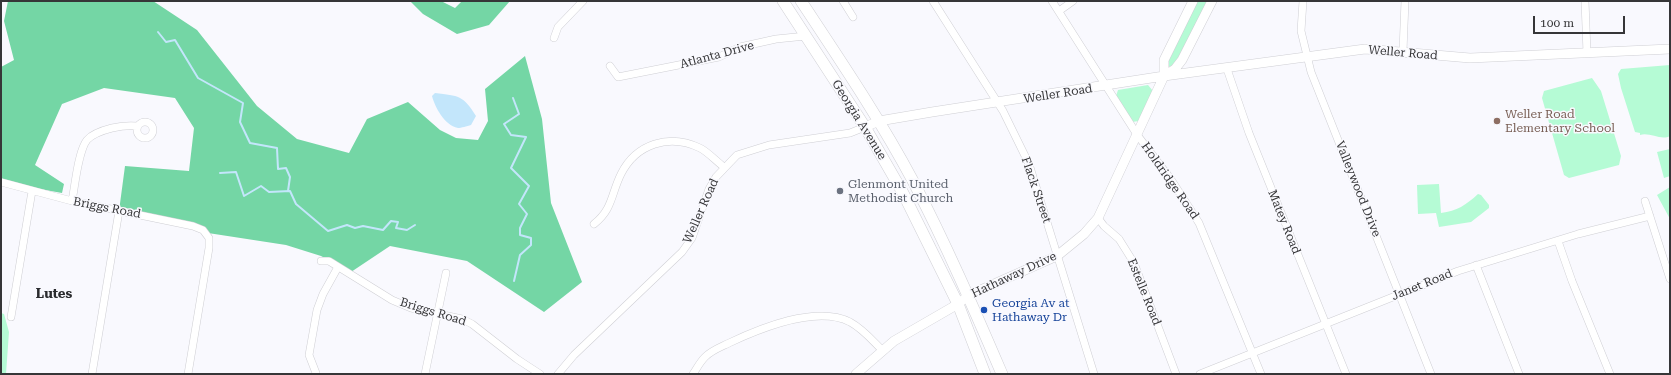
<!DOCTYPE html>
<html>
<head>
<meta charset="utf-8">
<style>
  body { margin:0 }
  #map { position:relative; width:1671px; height:375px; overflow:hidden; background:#f9f9fe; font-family:"Roboto Serif",serif }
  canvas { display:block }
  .frame { position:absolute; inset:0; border:2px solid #363638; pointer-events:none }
  .scale { position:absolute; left:1533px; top:16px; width:92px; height:18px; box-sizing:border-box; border:2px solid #363638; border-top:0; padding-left:5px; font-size:12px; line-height:14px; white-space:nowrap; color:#363638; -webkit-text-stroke:3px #f9f9fe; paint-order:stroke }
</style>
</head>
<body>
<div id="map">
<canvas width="1671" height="375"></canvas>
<div class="frame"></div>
<div class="scale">100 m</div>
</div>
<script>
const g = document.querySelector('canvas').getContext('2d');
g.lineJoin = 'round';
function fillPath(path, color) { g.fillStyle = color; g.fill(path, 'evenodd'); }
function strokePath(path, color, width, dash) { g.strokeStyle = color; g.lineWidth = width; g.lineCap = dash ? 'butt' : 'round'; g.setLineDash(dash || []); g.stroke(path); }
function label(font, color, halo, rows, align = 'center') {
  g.font = font + ' "Roboto Serif",serif'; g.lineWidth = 3; g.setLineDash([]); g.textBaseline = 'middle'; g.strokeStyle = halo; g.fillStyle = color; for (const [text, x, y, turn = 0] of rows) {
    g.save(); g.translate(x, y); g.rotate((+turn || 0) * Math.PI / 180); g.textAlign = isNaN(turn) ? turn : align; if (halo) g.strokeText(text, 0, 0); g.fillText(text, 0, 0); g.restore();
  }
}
fillPath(new Path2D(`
  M1197 1H1208L1174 66 1167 67V60Z
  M1670 65V136C1661 141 1650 132 1640 135V133L1635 132 1621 88 1618 74 1621 69Z
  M1592 78 1601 91 1621 156 1619 165 1569 178 1564 175 1542 98 1544 91Z
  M1148 85 1153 91 1139 121 1132 122 1116 96 1118 90Z
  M1670 149V176L1664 178 1657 152Z
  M1439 184 1441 213C1457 211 1466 205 1478 194L1481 195 1489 205V208L1471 222 1439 227 1436 213 1418 214 1417 185Z
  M1670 187V219L1657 195Z
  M1 313 4 314 9 332 6 374H1Z`), '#b5fbd5');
fillPath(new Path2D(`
  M8 1H153L197 30 257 106 297 139 349 153 367 119 408 102 440 130 456 138 478 140 488 121 485 89 525 56 542 119 551 203 582 282 544 312 467 261 390 246 351 272 321 256 286 245 208 233 119 211 125 166 189 171 194 128 175 98 104 88 62 104 35 165 64 184 62 193 1 182V67L14 60 4 21Z
  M410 1H441L455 8 462 1H510L489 25 457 34 423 14Z`), '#74d6a5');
fillPath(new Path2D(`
  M435 93C459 96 463 95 476 116L471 125C467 126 461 128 458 128 444 125 435 107 432 96Z`), '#c3e6fb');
strokePath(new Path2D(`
  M158 32 166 42 175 40 198 78 243 103 240 122 250 143 277 148 278 169 286 168 290 177 288 191
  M513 98 519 114 504 124 511 135 526 137 511 168 529 186 519 204 527 214 520 228V235L531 238V245L520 255 514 281
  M220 173 236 172 244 196 261 186 269 192 290 191 296 204 328 231 347 225 355 228 363 226 383 230 391 221 398 222 396 228 407 230 415 225`), '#c3e6fb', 2);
const minor = new Path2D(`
  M843 1 853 17
  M933 1 1003 111 1029 164 1094 374
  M1052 1 1138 136 1170 178 1199 223 1261 374
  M1303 1 1301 31 1311 72 1431 374
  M1585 1 1587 53
  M1059 11 1073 1
  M554 38 558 27 583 1
  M1403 51 1405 1
  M610 66 618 77 719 57 740 47 776 39 806 36
  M1227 69 1249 133 1346 374
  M137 130a8 8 0 1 1 16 0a8 8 0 1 1-16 0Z
  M1 182 72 201 193 226 203 230 209 238V248L188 374
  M72 201C75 186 78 151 87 140 93 133 104 130 112 128 121 126 128 125 137 126
  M1645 201 1670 279
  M1098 218 1104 226 1119 239 1134 263 1176 374
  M594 224C613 209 611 194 621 174 636 144 669 133 700 148 708 152 716 161 724 167
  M1558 241 1572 281 1610 374
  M321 261H329L392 300 411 308 462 319 472 324 517 359 540 374
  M1476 265 1519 374
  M11 317 32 191
  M316 373 309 355 317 310 323 294 338 267
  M92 374 119 211
  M425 374 446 273
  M558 374 574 355 682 252 692 238 709 189 716 177 737 155 769 145 850 133 865 127
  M693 374C697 368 700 362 705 357 712 350 721 347 729 343 761 328 816 305 850 322 863 329 872 340 882 350
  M1200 374 1458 271 1578 234 1650 216`);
const tertiary = new Path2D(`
  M1164 76V60L1193 1
  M865 127 879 121 932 112 1164 76 1365 49 1470 58 1670 49
  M856 374 894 341 958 304 969 295 1057 256 1084 234 1098 218 1164 76 1175 69 1182 60 1212 1`);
const primary = new Path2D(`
  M783 1 865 127 903 193 958 304 985 374
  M801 1C840 60 880 119 913 181 946 244 974 309 1002 374`);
strokePath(minor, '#cfcfd4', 8);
strokePath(tertiary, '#cfcfd4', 10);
strokePath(primary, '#cfcfd4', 12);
strokePath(minor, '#fff', 7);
strokePath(tertiary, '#fff', 9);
strokePath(primary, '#fff', 11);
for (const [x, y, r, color] of [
  [1497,121,4,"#8d6e63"],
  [840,191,4,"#6b7280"],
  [984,310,4,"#1a4fb4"]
]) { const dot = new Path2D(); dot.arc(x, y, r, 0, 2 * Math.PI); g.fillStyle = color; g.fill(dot); strokePath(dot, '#f9f9fe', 1.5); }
label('12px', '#363638', '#f9f9fe', [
  ["Weller Road",1403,53,5],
  ["Atlanta Drive",717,55,-15],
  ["Weller Road",1058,94,-9],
  ["Georgia Avenue",859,120,58],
  ["Holdridge Road",1170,181,55],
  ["Valleywood Drive",1358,189,68],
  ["Flack Street",1036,190,71],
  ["Briggs Road",107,208,11],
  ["Weller Road",701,211,-66],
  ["Matey Road",1284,222,68],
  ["Hathaway Drive",1014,275,-25],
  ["Janet Road",1422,285,-22],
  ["Estelle Road",1144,292,68],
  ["Briggs Road",433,312,17]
]);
label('12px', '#785e54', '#f9f9fe', [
  ["Weller Road",1505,114],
  ["Elementary School",1505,128]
], 'left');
label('12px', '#5b616d', '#f9f9fe', [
  ["Glenmont United",848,184],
  ["Methodist Church",848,198]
], 'left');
label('12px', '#164399', '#f9f9fe', [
  ["Georgia Av at",992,303],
  ["Hathaway Dr",992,317]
], 'left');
label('bold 13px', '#2a2b2e', '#f9f9fe', [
  ["Lutes",54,294]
]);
</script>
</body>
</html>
